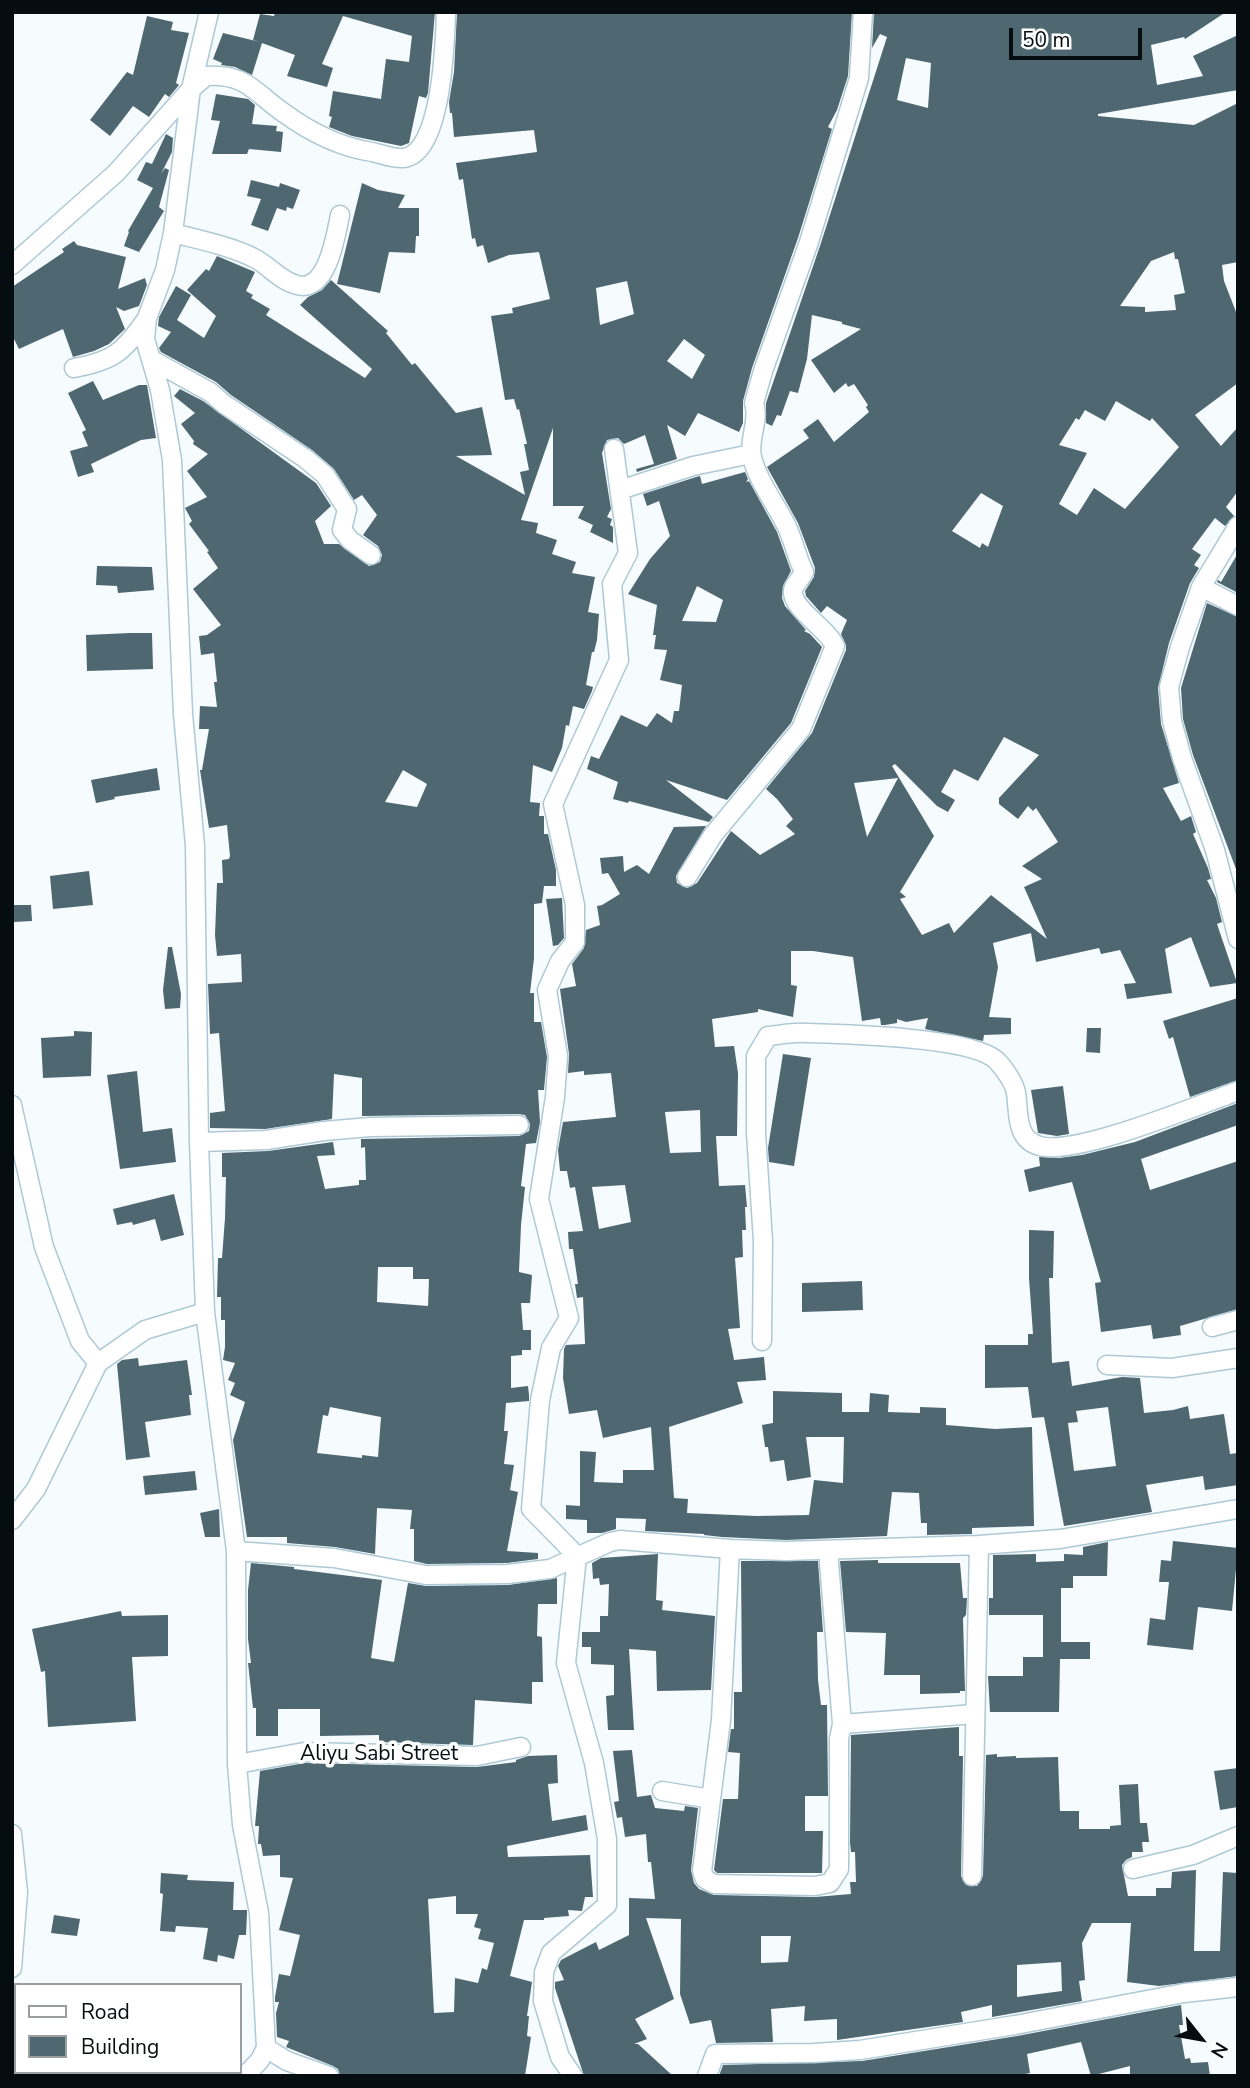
<!DOCTYPE html>
<html>
<head>
<meta charset="utf-8">
<style>
  body { margin:0 }
  #map { position:relative; width:1250px; height:2088px; overflow:hidden; background:#f6fbfe; font-family:"Nunito Sans",sans-serif }
  canvas { display:block }
  .frame { position:absolute; inset:0; border:14px solid #050d11; pointer-events:none }
  .legend { position:absolute; left:14px; top:1983px; width:228px; height:91px; box-sizing:border-box; background:#fff; border:2px solid #9b9ea0; margin:0; padding:9px 12px; list-style:none; font-size:21px; color:#050d11 }
  .legend li { display:flex; align-items:center; gap:14px; height:35px }
  .legend b { width:35px; border:2px solid #9b9ea0 }
  .north { position:absolute; left:1166px; top:2004px; width:70px; height:70px; -webkit-text-stroke:5px #fff; paint-order:stroke; rotate:121deg; font-size:19px; font-weight:700; line-height:28px; text-align:center; color:#050d11 }
  .north::after { content:''; display:block; margin:auto; width:24px; height:32px; background:#050d11; clip-path:polygon(50% 0,100% 100%,50% 72%,0 100%) }
  .scale { position:absolute; left:1009px; top:28px; width:133px; height:32px; box-sizing:border-box; border:4px solid #050d11; border-top:0; padding-left:9px; font-size:21px; line-height:24px; white-space:nowrap; color:#050d11; -webkit-text-stroke:5px #fff; paint-order:stroke }
</style>
</head>
<body>
<div id="map">
<canvas width="1250" height="2088"></canvas>
<div class="frame"></div>
<ul class="legend">
<li><b style="height:9px;background:#fff"></b>Road</li>
<li><b style="height:19px;background:#4e6770"></b>Building</li>
</ul>
<div class="north">N</div>
<div class="scale">50 m</div>
</div>
<script>
const g = document.querySelector('canvas').getContext('2d');
g.lineJoin = 'round';
function fillPath(path, color) { g.fillStyle = color; g.fill(path, 'evenodd'); }
function strokePath(path, color, width, dash) { g.strokeStyle = color; g.lineWidth = width; g.lineCap = dash ? 'butt' : 'round'; g.setLineDash(dash || []); g.stroke(path); }
function label(font, color, halo, rows, align = 'center') {
  g.font = font + ' "Nunito Sans",sans-serif'; g.lineWidth = 7; g.setLineDash([]); g.textBaseline = 'middle'; g.strokeStyle = halo; g.fillStyle = color; for (const [text, x, y, turn = 0] of rows) {
    g.save(); g.translate(x, y); g.rotate((+turn || 0) * Math.PI / 180); g.textAlign = isNaN(turn) ? turn : align; if (halo) g.strokeText(text, 0, 0); g.fillText(text, 0, 0); g.restore();
  }
}
fillPath(new Path2D(`
  M275 12H435L428 93 426 98 419 96 409 143 401 146 352 136 329 127 332 117 329 116 333 91 381 99 386 59 409 62 412 36 343 16 322 64 333 68 327 87 287 76 295 55 262 43 252 75 235 67 221 65 222 63 213 59 223 33 260 42 253 40 260 14 274 16Z
  M457 12H852L848 76 837 110 828 127 832 129 798 238 752 368 743 401V423L739 432 698 413 685 436 667 425 677 459 637 472 636 469 654 464 645 435 624 444 618 438 607 440 602 453 611 509 607 517 612 519 610 525 613 527V543L590 532 593 525 578 518 584 506H553V428L521 520 538 523 536 533 557 540 552 554 576 562 572 573 595 577 588 612 599 614 597 640 594 652H592L586 685 593 687 592 691 584 709 573 706 569 726 566 725 562 748 552 772 533 765 530 802 540 803 539 816H544V834H548L556 870V886H544L542 903 534 904V958L530 993H534V1022H541L547 1057 544 1090H538L540 1122 536 1143 526 1144 521 1186 525 1187 521 1225 519 1272 532 1275 530 1303H521L523 1330H531V1350H522V1355L511 1356V1388L528 1386 529 1395V1401L506 1403 504 1431H508L504 1464 514 1465 510 1490 518 1492 507 1551 538 1553V1559L507 1563 427 1564 414 1561V1529H410L412 1510 377 1508 375 1554 335 1547 287 1543V1537H247L233 1440 245 1402 230 1395 235 1383 228 1380 235 1363 223 1360 225 1347V1320H221V1297H217L218 1258H222L225 1218 226 1177H222V1153L268 1151 333 1142 335 1155 317 1156 325 1189 359 1185V1180H366L365 1147 361 1148V1139L519 1136 529 1131 530 1124 525 1115 519 1114 362 1116V1078L334 1074 332 1119 265 1129 210 1128V1113L225 1111 219 1033 210 1034 208 984 242 982 241 954 217 956 215 935 217 883H223L222 860 229 859 230 856 227 825 209 828 200 770H202L209 729H199L200 706 217 707 214 682H217L214 653 201 655 199 636 207 635 221 625 193 589 218 568 207 552 209 551 189 524 192 521 185 508 207 497 187 471 208 454 193 444 194 441 181 424 195 413 174 396 180 389 203 401 316 483 331 506 315 521 324 544H339L369 566 380 562 382 555 378 546 363 535 377 515 362 495 354 500 334 469 312 450 231 395 216 382 161 352 159 348 171 332 158 326 159 317 176 286 191 295 177 320 204 338 216 316 187 290 206 269 209 271 217 256 255 272 246 291 253 295 251 298 270 309 266 315 365 378 372 369 300 305 308 297 322 290 331 280 388 331 386 333 412 365 415 363 456 413 482 407 492 455 456 456 525 495 520 472 529 470 524 444H527L519 409 517 410 514 399 505 400 491 316 513 313 512 308 550 299 539 252 509 255 488 263 483 245 477 247 475 238 472 239 463 179 459 180 456 163 537 152 534 130 454 137 452 113H450L449 102 454 72ZM627 281 634 314 600 325 596 288ZM684 339 705 355 692 379 667 361ZM403 770 427 784 417 807 385 802ZM378 1267H413V1279H429L428 1306 377 1302ZM330 1407 381 1417 378 1457 362 1455V1458L317 1453 323 1415 328 1416Z
  M874 12H1226L1185 39 1184 37 1151 45 1157 85 1203 76 1193 56 1238 35V90L1098 114V116L1194 125 1238 103V262L1222 265 1224 281 1238 317V383L1195 415 1221 446 1238 427V491L1226 507 1234 516 1225 526 1215 518 1192 549 1201 555 1194 565 1199 568 1190 583 1169 643 1158 688 1161 724 1179 783 1163 788 1181 821 1191 816 1196 832 1193 834 1208 868 1211 879 1207 880 1216 898 1222 922 1217 924 1237 983 1210 987 1191 937 1165 949 1172 993 1127 999 1124 984 1136 983 1120 950 1101 954 1099 948 1036 962 1031 933 993 943 998 967 989 1017 1011 1018V1034L984 1035 983 1041 925 1029 928 1018 906 1022 897 1019V1023L885 1025H881L880 1018 862 1021 853 957 813 951H791V985L797 986 793 1017 758 1009V1012L712 1019 715 1047 734 1046 738 1073 737 1136H716L719 1186 745 1185 747 1207H745L746 1230H742L743 1257 735 1258 740 1328 728 1329 734 1360 764 1357 766 1380 737 1382 743 1403 669 1427 674 1498 688 1499 687 1513 757 1516 809 1515 814 1480 843 1483 844 1437H806L811 1477 787 1481 784 1460 770 1462 768 1447H765L762 1425 773 1423V1391L842 1393V1412H869L870 1393 889 1395 888 1412 920 1413V1407L946 1408V1425L995 1429 1032 1427 1034 1526 972 1528V1534L927 1535V1523H921L919 1493 892 1492 887 1536 786 1540 722 1537 704 1535V1534L645 1531 646 1519 616 1518V1529L602 1533H587V1520L566 1519V1505L580 1506V1451L596 1452 594 1482 623 1483V1470H654L651 1427 603 1438 597 1410 569 1414 563 1378 564 1349 566 1345 585 1344 583 1297 577 1298 575 1284H578L573 1249H569L568 1232 583 1231 575 1187 570 1188 567 1171H560L558 1150 563 1122 616 1117 611 1073 584 1075V1071L568 1073 569 1054 560 989 576 986 572 964 584 948 586 930 600 925 597 906 602 905 620 894 608 873 602 874 600 858 623 856 624 872 637 865 649 874 674 827 706 826 676 876 677 883 687 888 697 883 731 831 760 855 795 834 786 826 793 819 777 799 766 789 812 733 846 650V645L841 634 847 620 827 606 821 613 806 596 805 591 814 577 815 568 798 523 767 467 809 438 803 430 818 419 834 442 869 412 866 407 868 405 854 384 848 387 846 383 834 393 811 360 861 329 842 324V322L812 315 807 359 798 393 790 391 781 416 777 415 772 426 766 423V403L820 246 887 37 880 34 872 48ZM906 58 931 63 928 108 897 100ZM1174 252 1175 259H1178L1185 293 1174 295 1176 310 1145 312V307L1120 306 1151 261ZM1116 401 1150 421 1152 418 1179 447 1125 509 1094 488 1077 515 1059 504 1087 453 1059 445 1076 418 1079 420 1085 410 1105 421ZM981 493 1003 506 988 547 982 543 980 548 952 531ZM1004 737 1039 755 999 798V804L1018 819 1028 806 1033 811 1036 808 1058 842 1022 866 1042 879 1024 887 1047 939 991 895 954 933 949 923 922 935 900 899 906 897 900 892 934 836 892 766 895 764 937 806 948 812 955 800 941 792 954 769 978 781ZM898 778 867 837 854 783ZM700 1110 701 1152 670 1153 665 1112ZM625 1185 631 1222 599 1229 592 1187Z
  M147 16 173 22 171 30 189 33 176 83 179 85 169 97 165 94 149 117 133 106 110 136 90 120 127 72 133 75Z
  M216 94 248 99 255 105 252 124 277 126 276 131 283 132 281 152 249 149 247 154H212L220 121 211 120Z
  M166 134 173 138 172 152 161 174 165 168 169 170 159 207 164 211 139 252 124 246 129 232 128 231 153 188 137 180 146 162 152 164Z
  M251 180 279 187 280 183 300 190 293 209 287 207 286 211 277 208 268 231 251 225 261 199 247 196Z
  M362 183 378 190 405 195 398 208H419V236H416L415 253 389 252 380 293 337 284Z
  M74 241 77 245 126 257 118 289 145 278 147 285 139 306 124 311 116 307 125 329 109 344 94 351 73 357 63 329 19 349 12 335V287L64 252 62 249Z
  M93 381 103 400 139 385H147L156 438 141 440 91 464 94 472 78 477 70 451 88 446 82 432 86 430 68 393Z
  M745 472 748 479 746 482 749 481 777 532 791 571 783 586 782 598 785 606 806 630 804 631 810 634 822 647 791 723 727 800 666 780 713 817 709 822 629 801 628 803 613 799 618 782 587 769 591 756 599 759 621 715 647 727 657 713 672 723 674 711H679L682 685 660 680 667 650 654 649 656 635H653L657 605 628 594 650 559 670 536 659 501 647 506 643 494 696 477 700 476 702 484ZM697 586 723 600 716 622 682 621Z
  M1238 553V593L1217 582 1218 580 1221 582Z
  M97 566 152 567 154 590 118 593 117 586 96 585Z
  M1207 603 1238 617V868L1236 869 1193 755 1183 719 1181 688Z
  M130 633H152L153 669 87 671 86 635Z
  M157 768 160 790 114 797 115 799 96 803 91 780Z
  M89 871 93 905 53 909 50 876Z
  M562 898 564 938 558 945 553 946 546 899Z
  M14 905H31L32 921 14 922Z
  M168 947H172L181 994 180 1008 165 1009 163 990Z
  M1238 998V1080L1190 1097 1173 1037 1169 1039 1163 1021Z
  M1087 1028H1101L1100 1053 1086 1052Z
  M74 1031 92 1032 91 1076 43 1078 41 1038 74 1036Z
  M783 1054 811 1058 794 1166 769 1162 768 1148Z
  M137 1071 143 1132 172 1128 176 1162 120 1169 107 1075Z
  M1063 1086 1069 1134 1057 1136 1038 1133 1031 1090Z
  M1238 1103V1125L1141 1159 1150 1190 1238 1161V1309L1180 1326 1181 1335 1153 1339 1151 1325 1101 1332 1095 1283 1101 1282 1072 1182 1029 1192 1024 1170 1040 1166 1039 1157 1059 1158 1082 1155 1135 1142Z
  M174 1194 184 1235 161 1241 155 1219 133 1225 132 1222 117 1225 113 1209Z
  M1029 1230 1054 1231 1053 1278H1049L1052 1363 1069 1361 1072 1386 1122 1377 1140 1378 1144 1413 1173 1410 1188 1406 1190 1419 1224 1414 1230 1454 1238 1453V1485L1205 1490 1203 1476 1146 1485 1152 1512 1064 1526 1044 1417 1032 1418 1028 1387 985 1388V1345H1028V1334H1033L1029 1278ZM1108 1407 1116 1466 1074 1471 1068 1423 1078 1422 1076 1411Z
  M862 1281 863 1310 802 1312V1283Z
  M138 1358 139 1366 187 1360 192 1395H189L191 1415 145 1422 150 1457 126 1460 117 1364 122 1360Z
  M195 1471 197 1490 145 1495 143 1476Z
  M219 1509 220 1537H205L200 1513Z
  M1173 1541 1238 1548 1232 1611 1198 1607 1193 1650 1147 1645 1150 1618 1165 1620 1169 1582H1159L1161 1560 1171 1561Z
  M1108 1542 1107 1576H1073V1588H1061V1642H1090V1659H1060L1059 1712H990L988 1676H1023V1657H1043V1615H989V1598H993V1555L1036 1554V1562L1064 1561V1554L1083 1555V1547Z
  M658 1554 656 1600 663 1601 662 1610 715 1616 711 1690 657 1691 656 1651 629 1649 634 1730H608L606 1696 614 1695V1665L591 1664V1647H582V1632H600V1616H608L609 1584 600 1585 599 1578 593 1579 592 1563 601 1558Z
  M878 1560V1563H960L963 1598H967L966 1615 963 1618 965 1691H960V1693L920 1694V1675H884L886 1633 846 1632 840 1561Z
  M741 1561H818L823 1632H817L818 1680 821 1705H827L828 1796H805V1831H823L822 1873H717L714 1870 723 1799H738L740 1753 728 1752 731 1729H734V1692H742Z
  M251 1563 294 1567V1569L382 1580 371 1658 394 1662 408 1583 426 1586 508 1585 557 1578V1604H538L537 1636 542 1637 543 1682H532V1704L475 1700 473 1745 379 1742V1735L320 1736V1709H278V1736H256V1708H253L248 1663H251L248 1639V1590Z
  M121 1611 122 1616 168 1615V1656L132 1657 136 1721 48 1727 45 1671 41 1672 32 1629Z
  M959 1727V1756H963L961 1876 966 1885 977 1886 983 1876 986 1755 997 1754V1757L1016 1756V1758L1058 1757 1060 1811H1079V1829H1110V1826L1121 1825 1119 1785 1138 1784 1140 1823H1147L1149 1842H1142L1143 1852H1132V1857L1126 1860 1122 1865 1128 1896H1156V1888H1171L1172 1872 1196 1870 1194 1951H1220L1223 1872 1238 1873V1976L1159 1986 1127 1982 1131 1923H1092L1082 1943 1085 1980 1079 1981 1082 2001 992 2017V2005L961 2012 963 2022 837 2040V2019L804 2021 805 2006 771 2009 773 2042 716 2043 711 2020 690 2024 680 1994 681 1919 646 1918 674 1999 635 2019 647 2039 634 2044H638L673 2076H584L555 1988V1982L564 1980 558 1966 561 1960 596 1942 599 1950 629 1935V1898L655 1899 651 1862H648L646 1834 625 1837 622 1817 617 1818 614 1802 619 1801 613 1751 632 1750 637 1797 651 1795 655 1808 684 1811 685 1806 698 1808 691 1870 694 1883 699 1889 714 1895 815 1897 851 1894 850 1882H856L855 1852H851L850 1842 851 1735ZM761 1936H791L788 1962 761 1963ZM1061 1962 1062 1991 1017 1997V1965Z
  M557 1755 558 1783 548 1784 552 1821 586 1815 588 1830 507 1846 508 1857 590 1855 593 1897H585L582 1911 568 1910 569 1916 544 1918V1920H524L510 1976 532 1982 527 2016H529L527 2036 531 2037 525 2076H340L338 2069 333 2066 286 2047 289 2041 277 2037 276 2013 279 2002H275V1997L279 1974 290 1976 300 1935 279 1930 293 1878 280 1877V1855L263 1856 261 1844H258L259 1826H255L260 1771 305 1763 477 1767 516 1762V1760L528 1756ZM456 1896V1914H478L474 1927 481 1929 478 1939 494 1943 487 1970 482 1968 478 1983 455 1978 454 2012 434 2013 428 1899Z
  M1238 1768V1807L1220 1810 1214 1771Z
  M161 1873 188 1875 187 1880 234 1882 233 1910H247V1913L246 1935H239L234 1959 218 1955 217 1962 203 1959 208 1928 176 1926 175 1932 160 1931 163 1894 160 1893Z
  M54 1915 80 1919 77 1936 51 1933Z
  M1181 2005 1183 2025H1179L1185 2059 1190 2058 1191 2063 1208 2062 1210 2076H1130V2066L1091 2076 1081 2042 1027 2054 1030 2073 1015 2076H719L723 2065 862 2061 1017 2036Z`), '#4e6770');
const street = new Path2D(`
  M209 12 191 89 173 233 165 270 147 318 145 339 160 390 172 460 183 714 195 846 199 1142 205 1312 236 1551 237 1764 242 1825 259 1913 266 2048 260 2060 245 2076
  M173 233C200 240 231 246 256 259 270 267 281 281 297 285 327 294 336 235 340 215
  M12 265 116 173 191 89 206 76C246 73 255 93 284 113 310 132 340 147 372 152 381 154 394 159 403 158 442 155 445 42 446 12
  M152 360 210 392 224 404 306 459 325 475 347 509 342 530 350 540 371 555
  M74 368C112 361 123 353 145 321
  M620 490 693 466 751 454
  M1238 526 1201 587 1180 647 1169 687 1172 721 1182 758 1215 850 1238 939
  M1201 587 1238 606
  M687 877 713 835 801 729 835 646C827 627 786 606 794 587 797 582 802 577 804 572 796 556 793 537 784 521 773 500 758 481 752 457 748 439 760 420 754 403L763 371 809 242 859 78 863 12
  M12 1105 44 1247 80 1341 98 1363
  M199 1142 266 1140 324 1131 370 1127 519 1125
  M1212 1327 1238 1320
  M762 1341 763 1241 756 1133V1056L768 1036C780 1035 793 1032 805 1033 843 1034 974 1037 997 1061 1004 1068 1015 1084 1016 1093 1019 1112 1015 1140 1040 1146 1076 1156 1198 1105 1238 1091
  M1107 1365 1172 1368 1238 1358
  M12 1520 36 1489 98 1363 145 1330 205 1312
  M730 1549 721 1720 702 1871 705 1879 714 1884 815 1886 830 1883 839 1869V1739L842 1724 828 1550
  M236 1551 334 1558 426 1575 508 1574 550 1569 610 1542 620 1540 730 1549 786 1551 979 1545 1060 1539 1238 1509
  M842 1724 975 1714
  M237 1764 304 1752 477 1756 521 1747
  M662 1791 711 1799
  M12 1834 18 1892 12 1968
  M1133 1869 1193 1855 1238 1836
  M972 1876 979 1545
  M266 2048 287 2061 329 2076
  M573 2076 560 2057 543 2001 544 1972 551 1953 607 1905V1839L594 1763 566 1663 577 1556 531 1509 540 1400 551 1348 569 1318 539 1199 555 1097 558 1056 547 990 560 961 575 942V905L553 804 619 660 612 584 628 553 614 449
  M707 2076 715 2054 814 2053 860 2050 1015 2025 1184 1993 1238 1987`);
strokePath(street, '#aec9d4', 21);
strokePath(street, '#fff', 18);
label('21px', '#050d11', '#fff', [
  ["Aliyu Sabi Street",379,1755]
]);
</script>
</body>
</html>
